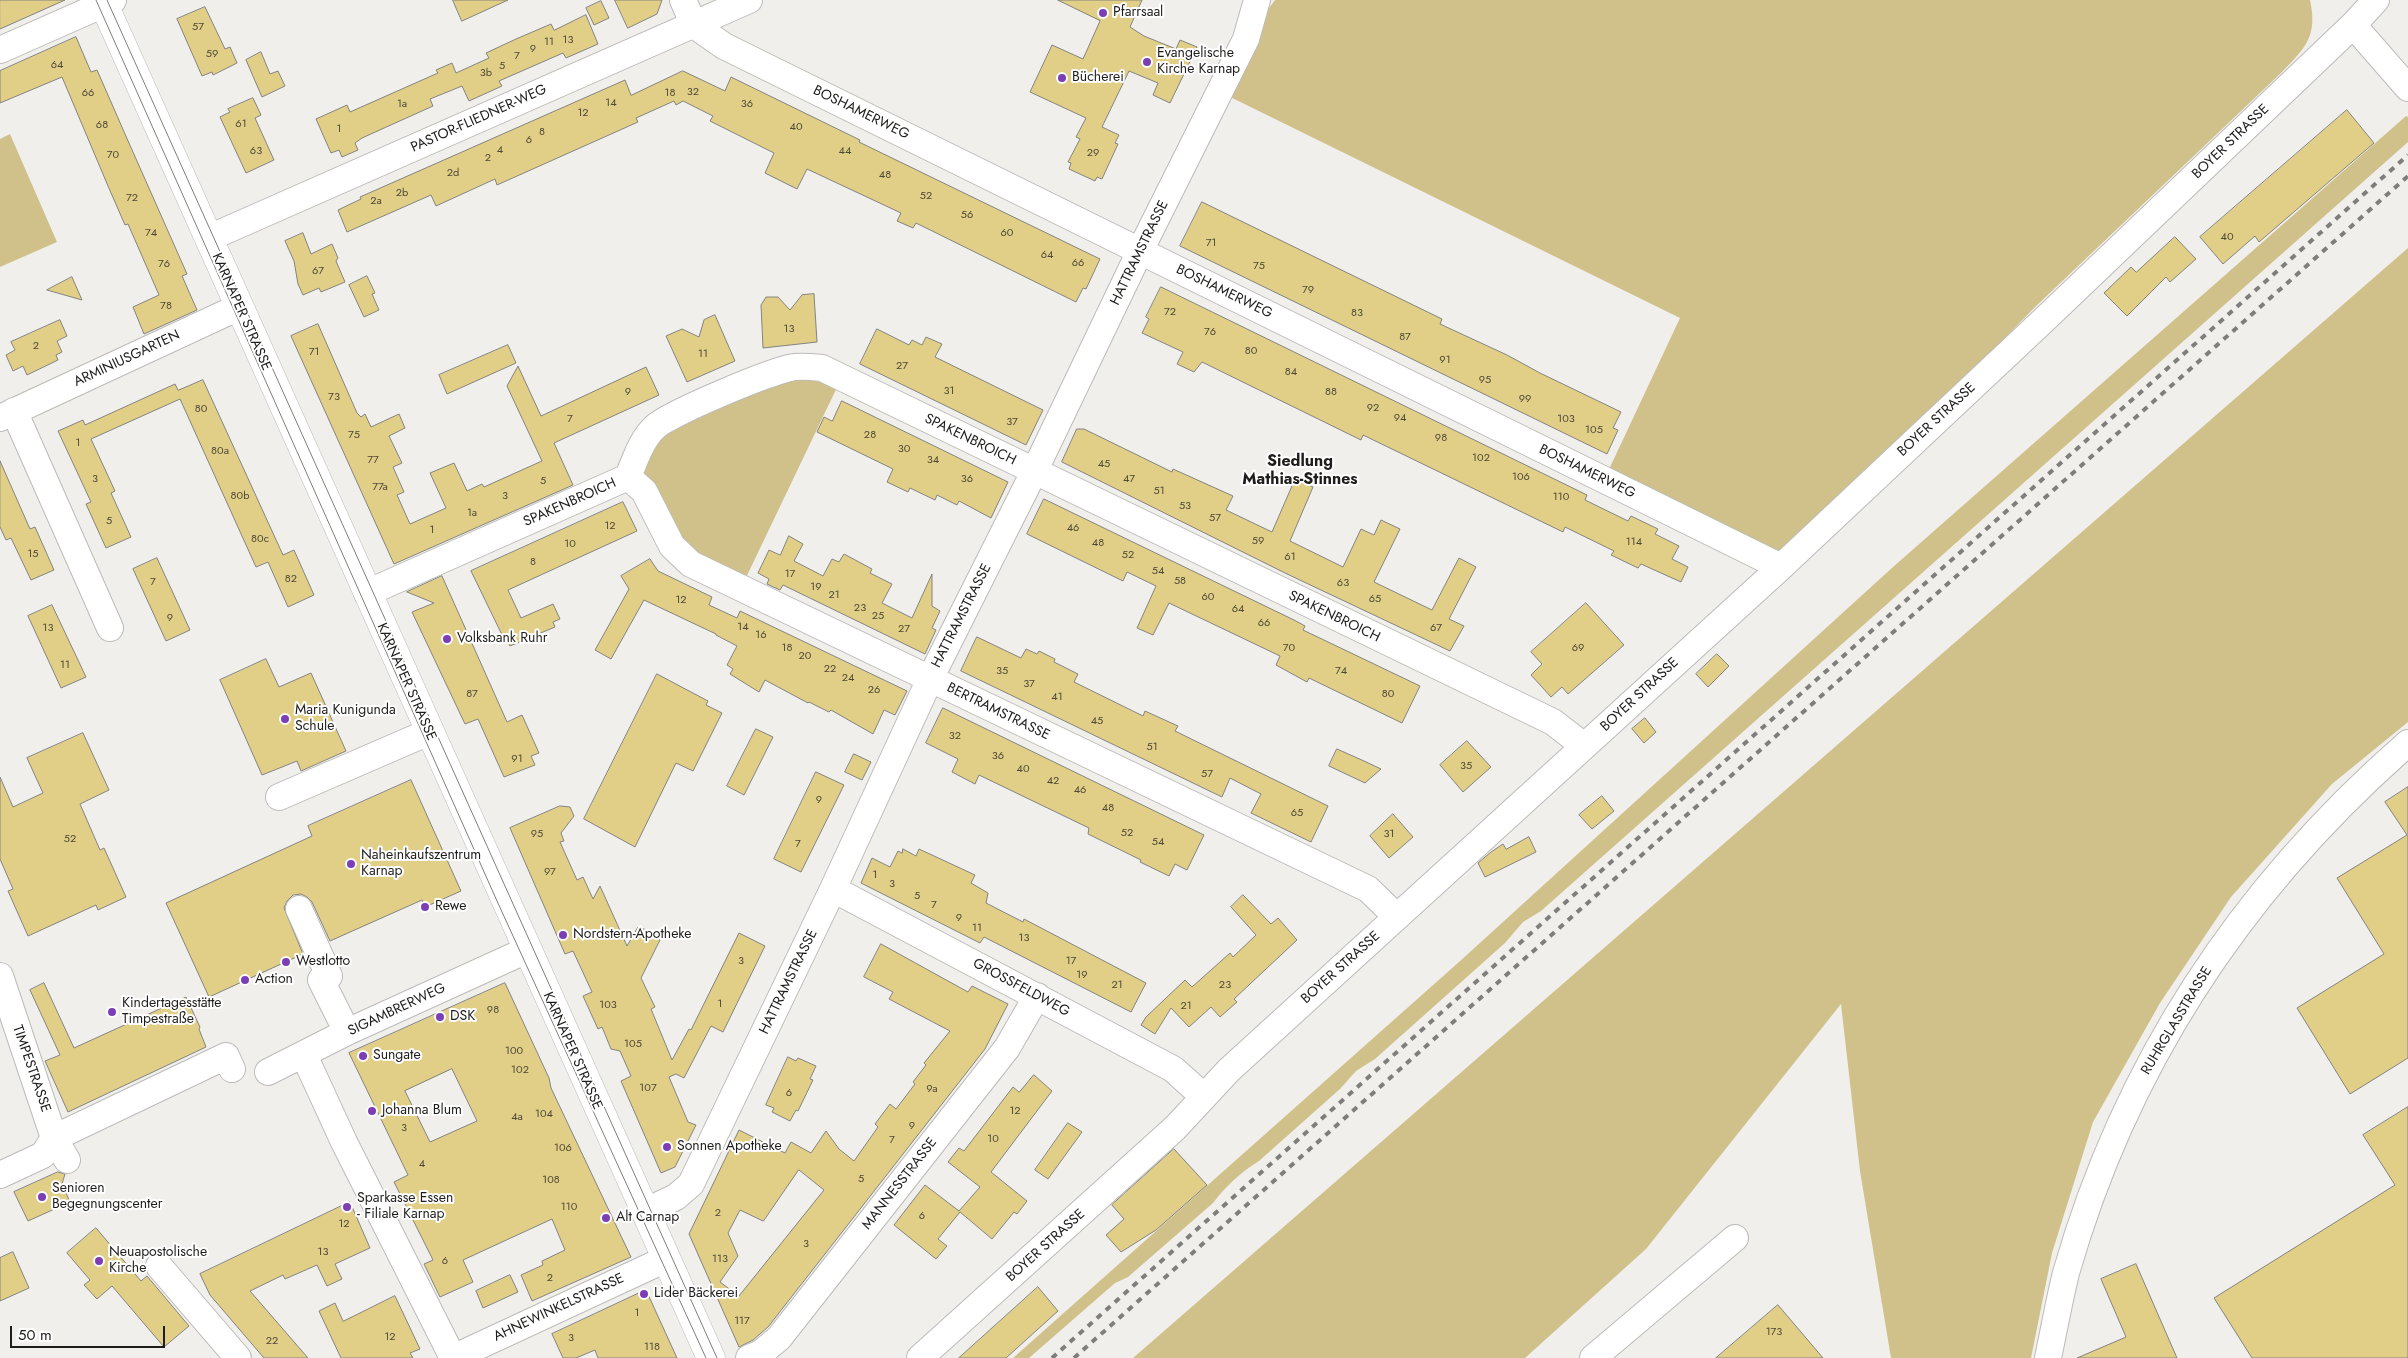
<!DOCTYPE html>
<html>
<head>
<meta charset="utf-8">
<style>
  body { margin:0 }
  #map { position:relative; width:2408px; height:1358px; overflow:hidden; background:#f0efec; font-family:Jost,sans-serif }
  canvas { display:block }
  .scale { position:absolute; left:10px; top:1326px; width:155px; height:22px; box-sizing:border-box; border:2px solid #1e1d1c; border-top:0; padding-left:6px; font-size:15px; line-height:18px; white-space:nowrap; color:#1e1d1c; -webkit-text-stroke:4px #fff; paint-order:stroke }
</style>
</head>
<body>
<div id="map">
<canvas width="2408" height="1358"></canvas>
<div class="scale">50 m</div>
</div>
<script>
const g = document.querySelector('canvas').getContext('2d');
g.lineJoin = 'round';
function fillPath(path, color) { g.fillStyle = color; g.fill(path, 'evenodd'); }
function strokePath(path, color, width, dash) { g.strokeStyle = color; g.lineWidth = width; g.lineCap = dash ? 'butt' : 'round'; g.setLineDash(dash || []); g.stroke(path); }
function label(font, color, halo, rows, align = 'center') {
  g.font = font + ' Jost,sans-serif'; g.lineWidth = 4; g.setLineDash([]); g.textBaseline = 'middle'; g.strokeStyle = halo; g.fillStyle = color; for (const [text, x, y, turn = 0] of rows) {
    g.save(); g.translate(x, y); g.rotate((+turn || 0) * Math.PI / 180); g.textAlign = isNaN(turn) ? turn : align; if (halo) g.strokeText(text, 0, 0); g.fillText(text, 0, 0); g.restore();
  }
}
fillPath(new Path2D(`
  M1275 0H2310C2318 37 2305 48 2281 73L2034 308 1781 567 1604 480 1680 318 1220 92 1246 39Z
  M2406 116 2408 117V142L1541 911 1523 922 1505 943 1375 1059 1356 1071 1340 1089 1259 1161C1241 1172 1226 1186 1213 1203L1128 1277 1115 1283 1029 1358H1013L1459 962 1893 567Z
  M10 134 57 242 0 267V139Z
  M2408 248V722L2332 784 2231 897 2160 1003 2093 1122 2052 1253 2031 1358H1891L1860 1171 1841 1004 1646 1249 1525 1358H1133Z
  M769 374 842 377 741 588 691 564 644 491 642 444Z`), '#d0c18b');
const building = new Path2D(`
  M0 0H65L0 29Z
  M453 0H508L462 21Z
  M615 0H662L657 14 628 28Z
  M1058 0H1142L1130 27 1144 36 1176 49 1180 40 1197 47 1170 103 1153 95 1158 83 1129 71 1102 127 1119 135 1115 143 1118 144 1102 179 1097 177 1095 181 1069 169 1071 163 1068 162 1080 139 1076 137 1086 118 1030 92 1052 45 1083 59 1100 21Z
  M601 1 609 18 594 25 586 8Z
  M205 7 225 49 230 47 237 63 213 75 212 72 202 76 177 19Z
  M586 15 598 44 566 58 563 53 499 81 502 86 469 101 462 86 430 99 433 106 362 138 355 143 358 150 342 157 339 150 331 153 316 119 347 105 350 112 438 73 436 70 452 63 456 73 489 58 486 53 516 39 551 24 554 30Z
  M76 37 91 72 97 70 125 134 187 274 182 276 197 310 144 334 133 307 159 295 128 224 125 225 108 186 62 77 0 103V71Z
  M261 52 270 74 278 71 285 86 262 97 246 60Z
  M683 71 725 91 731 77 860 140 859 142 1100 259 1086 289 1083 288 1076 302 916 223 913 228 897 221 901 213 807 169 797 189 765 173 774 153 710 121 713 116 683 101 676 105 674 101 636 118 638 122 497 185 495 179 436 206 431 195 347 232 338 210 361 199 360 197 625 80 631 95Z
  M253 98 261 115 255 118 274 160 246 173 220 117 230 112 228 109Z
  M2347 110 2374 143 2259 242 2255 236 2223 264 2200 237Z
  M1202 202 1442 319 1440 324 1507 355 1540 373 1621 412 1613 428 1618 430 1607 454 1180 246Z
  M303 233 311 254 332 244 338 258 336 261 345 282 321 292 319 288 303 295 298 284 294 261 285 241Z
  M2175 237 2196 259 2170 282 2166 277 2127 316 2104 293 2131 267 2136 272Z
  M367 276 375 293 372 294 379 310 364 317 349 285Z
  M72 277 82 300 47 290Z
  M1161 287 1587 495 1585 500 1628 521 1631 516 1658 529 1655 534 1679 546 1672 559 1688 567 1681 582 1641 564 1638 568 1611 555 1614 551 1565 527 1563 532 1363 435 1361 440 1202 362 1194 372 1177 364 1183 352 1142 333 1149 319 1146 317Z
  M814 294 817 342 763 348 761 305 766 297H778L790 310 802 295Z
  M715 315 735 361 687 382 666 336 682 329 699 337 704 320Z
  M60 320 67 336 57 341 62 352 56 355 58 360 27 375 23 366 13 371 6 355 15 350 11 342Z
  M318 324 357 413 361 417 365 414 371 427 399 414 405 428 389 436 402 463 393 467 404 492 397 495 410 524 446 508 430 473 454 463 467 491 482 484 484 487 542 461 507 386 518 366 541 416 646 367 659 395 554 443 573 485 394 564 291 336Z
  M877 329 909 345 912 340 922 345 926 337 942 344 935 357 1043 410 1026 445 860 364Z
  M508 345 516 363 447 394 439 375Z
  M203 380 283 555 294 550 314 595 288 607 268 562 256 567 180 399 91 439 115 491 111 493 131 537 106 548 86 504 91 502 58 431 83 420 85 425 175 384 178 390Z
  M842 401 1008 482 991 518 959 501 957 505 937 495 935 500 910 488 908 492 887 482 893 469 817 432 824 417 832 421Z
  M1077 429H1084L1172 472 1173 469 1233 496 1226 510 1272 532 1295 479 1313 487 1290 541 1343 567 1361 529 1374 535 1381 520 1400 529 1374 582 1432 610 1459 558 1476 567 1449 619 1464 626 1450 651 1285 573 1062 462Z
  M0 461 30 529 35 527 54 570 31 580 11 538 6 540 0 527Z
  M1044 499 1294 620 1305 626 1303 630 1420 686 1402 723 1309 678 1307 682 1276 665 1280 656 1169 603 1153 635 1137 628 1156 586 1127 572 1123 581 1027 534Z
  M623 502 637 531 508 590 521 618 553 604 560 619 553 622 555 627 510 646 507 640 505 641 471 571Z
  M789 536 803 544 794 561 823 576 832 559 839 562 844 554 872 569 870 573 892 584 882 603 912 618 932 574V606L940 611 932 628 936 630 925 654 783 585 780 590 767 584 769 579 758 573 769 550 780 555Z
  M157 558 190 630 166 641 133 569Z
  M650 559 658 571 712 597 709 605 737 618 740 611 907 691 895 715 884 710 873 734 831 710 829 712 809 702 808 703 765 680 759 692 730 674 733 669 727 665 737 646 716 635V634L644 600 611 659 595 650 629 589 621 576Z
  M442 576 507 722 522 715 539 753 531 756 535 765 504 777 478 719 465 724 412 612 434 603 407 592Z
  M1586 603 1624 645 1568 694 1562 687 1551 697 1531 675 1542 664 1531 652Z
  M52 605 86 677 61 688 28 616Z
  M977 637 1021 658 1026 649 1037 654 1039 651 1055 659 1054 662 1078 674 1074 682 1143 716 1145 711 1178 726 1175 731 1328 806 1311 842 1251 813 1261 794 1230 778 1222 797 961 671Z
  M1717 654 1729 666 1708 687 1696 674Z
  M266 659 279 687 311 673 346 751 301 771 297 761 262 775 220 680Z
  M657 674 708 701 706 705 722 713 693 771 676 763 635 847 584 819Z
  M943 708 1204 835 1187 870 1175 864 1169 876 1140 862 1141 860 1088 834 1089 828 979 775 975 784 952 772 958 759 926 743Z
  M1645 718 1656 732 1644 743 1632 729Z
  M756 729 773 737 744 795 727 786Z
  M83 733 109 790 80 804 100 850 104 848 126 897 98 910 96 905 28 936 8 891 13 889 0 859V777L13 807 43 793 27 758Z
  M1467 741 1491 767 1463 792 1440 765Z
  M1337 749 1364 761 1381 769 1365 783 1329 766Z
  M854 754 871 762 862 780 845 772Z
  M816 772 844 785 801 872 774 859Z
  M411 780 461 891 425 907 422 900 330 941 312 902 307 897 301 894 293 895 287 901 284 908 303 954 209 997 166 903 312 836 308 826Z
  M2408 787V1058L2350 1094 2297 1008 2384 954 2337 878 2407 835 2385 802Z
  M1602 796 1614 811 1592 829 1579 815Z
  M560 806 570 807 574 816 561 833 564 841 560 842 577 880 583 877 593 899 600 886 627 946 638 927 655 933 660 940 641 978 655 1007 651 1009 672 1060 689 1029 691 1030 739 933 765 946 723 1032 711 1026 684 1078 676 1074 669 1077 688 1122 696 1125 675 1167 661 1173 621 1081 631 1076 620 1051 611 1049 602 1027 598 1029 583 996 592 992 573 951 565 954 510 828Z
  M1393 814 1413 837 1389 858 1370 836Z
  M1529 837 1536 852 1485 877 1478 863 1491 852 1503 844 1506 849Z
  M903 849 916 856 919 849 975 875 971 883 988 893 986 903 1023 922 1024 919 1146 983 1131 1012 984 937 980 943 861 883 872 858 890 867 898 851 902 853Z
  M1243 895 1271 924 1278 918 1297 940 1234 999 1237 1002 1220 1017 1211 1007 1189 1027 1171 1008 1155 1034 1141 1025 1146 1017 1185 980 1192 987 1230 953 1233 957 1256 935 1231 907Z
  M881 944 968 992 972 986 1008 1004 985 1049 768 1327 753 1340 739 1347 689 1234 739 1130 785 1153 791 1142 811 1153 826 1131 839 1149 854 1161 878 1127 875 1124 890 1104 896 1109 915 1084 913 1082 926 1065 924 1063 950 1031 889 999 893 992 864 977ZM799 1170 824 1190 739 1296 720 1282 738 1256 728 1233 740 1210 763 1221Z
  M44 983 74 1048 186 997 200 1027 199 1029 206 1047 68 1112 45 1061 60 1055 30 990Z
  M505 983 549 1078 551 1088 631 1257 532 1301 521 1275 543 1265 542 1261 565 1250 552 1219 463 1260 473 1282 440 1297 424 1264 433 1260 394 1182 408 1175 349 1053ZM452 1069 477 1121 430 1142 405 1091Z
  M788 1057 796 1061 798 1058 816 1066 810 1079 813 1080 798 1111 796 1110 790 1121 772 1112 774 1108 766 1105Z
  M1034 1075 1052 1091 991 1172 1027 1201 1017 1214 1014 1212 992 1239 960 1212 938 1239 947 1246 936 1259 894 1225 925 1185 959 1211 980 1187 948 1162 959 1148 964 1151 1013 1087 1019 1092Z
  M2408 1107V1358H2252L2214 1298 2395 1185 2363 1135Z
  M1068 1123 1082 1132 1048 1179 1035 1170Z
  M1174 1149 1207 1185 1156 1230 1121 1252 1106 1235 1124 1219 1112 1205Z
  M58 1172 65 1174 62 1184 70 1202 28 1221 14 1192Z
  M350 1202 370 1248 335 1264 342 1279 327 1286 317 1265 285 1279 283 1275 250 1291 308 1358H264L210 1295 200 1274Z
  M96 1228 141 1281 147 1276 189 1326 164 1347 112 1286 97 1299 84 1285 90 1280 67 1253Z
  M13 1252 29 1288 0 1301V1258Z
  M2136 1264 2177 1358H2077L2126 1337 2101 1279Z
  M510 1275 518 1292 483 1308 476 1291Z
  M1038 1287 1058 1311 1006 1358H959Z
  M646 1290 677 1358H598L595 1350 576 1358H563L552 1334Z
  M395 1296 420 1349 410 1353 413 1358H341L319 1311 335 1303 343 1321Z
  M1778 1305 1823 1358H1716Z`);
fillPath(building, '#e1ce87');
strokePath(building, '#838380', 1);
const minor = new Path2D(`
  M683 0 694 25 724 46 1781 567
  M2353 25 2408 88
  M0 50 113 0
  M209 238 749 0
  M14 411 110 628
  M0 418 239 307
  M628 477 644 491 672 546 691 564 1368 889 1397 917
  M367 593 628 477C635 460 641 440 655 427 668 414 775 369 795 367 803 366 813 367 822 368L1553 722 1584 746
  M279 797 429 732
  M833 889 1173 1069 1203 1096
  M299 909 329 976
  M0 976 54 1138 67 1160
  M321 980 347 1032
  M304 1055 344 1142 453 1358
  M268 1072 347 1032 527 950
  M54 1138 226 1056 232 1069
  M0 1175 43 1155 54 1138
  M644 1212 676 1197 691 1184 833 889 930 679 1034 472 1140 251 1246 39 1257 0
  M159 1266 238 1358
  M453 1358 666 1259
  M749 1358 761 1353 779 1338 1007 1048 1037 996
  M920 1358 1175 1128 1229 1070 1781 567 2047 317 2353 25 2376 0
  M1593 1358 1735 1238
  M2048 1358C2054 1330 2059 1301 2066 1273 2126 1063 2244 886 2408 743`);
const major = new Path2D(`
  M102 0 711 1358`);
strokePath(minor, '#bcbbb8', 28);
strokePath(major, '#bcbbb8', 29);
strokePath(minor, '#fff', 26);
strokePath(major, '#fff', 28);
strokePath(new Path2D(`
  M96 0 497 901 706 1358
  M107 0 717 1358`), '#7f7e7c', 1);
strokePath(new Path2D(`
  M1052 1358 2408 155
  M1074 1358 2408 176`), '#7f7e7c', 4, [6, 6]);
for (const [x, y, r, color] of [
  [1103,13,5,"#7c3eb4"],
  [1147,62,5,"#7c3eb4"],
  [1062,78,5,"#7c3eb4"],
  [447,639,5,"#7c3eb4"],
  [285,719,5,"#7c3eb4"],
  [351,864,5,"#7c3eb4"],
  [425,907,5,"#7c3eb4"],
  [563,935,5,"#7c3eb4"],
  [286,962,5,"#7c3eb4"],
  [245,980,5,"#7c3eb4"],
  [112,1012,5,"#7c3eb4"],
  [440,1017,5,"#7c3eb4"],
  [363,1056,5,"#7c3eb4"],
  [372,1111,5,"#7c3eb4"],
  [667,1147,5,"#7c3eb4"],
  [42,1197,5,"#7c3eb4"],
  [347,1207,5,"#7c3eb4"],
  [606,1218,5,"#7c3eb4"],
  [99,1261,5,"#7c3eb4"],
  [644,1294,5,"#7c3eb4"]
]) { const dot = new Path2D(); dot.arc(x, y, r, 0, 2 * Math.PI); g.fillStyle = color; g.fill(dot); strokePath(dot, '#fff', 2); }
label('11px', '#4f4937', null, [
  ["57",198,27],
  ["13",568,40],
  ["11",549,42],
  ["9",533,49],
  ["59",212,54],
  ["7",517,56],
  ["64",57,65],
  ["5",502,66],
  ["3b",486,73],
  ["32",693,92],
  ["66",88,93],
  ["18",670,93],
  ["14",611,103],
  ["1a",402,104],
  ["36",747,104],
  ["12",583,113],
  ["61",241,124],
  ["68",102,125],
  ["40",796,127],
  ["1",339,129],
  ["8",542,132],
  ["6",529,140],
  ["4",500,150],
  ["63",256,151],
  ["44",845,151],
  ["29",1093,153],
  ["70",113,155],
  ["2",488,158],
  ["2d",453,173],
  ["48",885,175],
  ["2b",402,193],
  ["52",926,196],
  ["72",132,198],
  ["2a",376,201],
  ["56",967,215],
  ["74",151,233],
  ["60",1007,233],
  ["40",2227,237],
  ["71",1211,243],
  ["64",1047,255],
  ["66",1078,263],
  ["76",164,264],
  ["75",1259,266],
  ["67",318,271],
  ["79",1308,290],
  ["78",166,306],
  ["72",1170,312],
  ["83",1357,313],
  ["13",789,329],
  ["76",1210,332],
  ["87",1405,337],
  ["2",36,346],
  ["80",1251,351],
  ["71",314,352],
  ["11",703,354],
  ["91",1445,360],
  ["27",902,366],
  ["84",1291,372],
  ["95",1485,380],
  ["31",949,391],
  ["9",628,392],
  ["88",1331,392],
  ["73",334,397],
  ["99",1525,399],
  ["92",1373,408],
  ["80",201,409],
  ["94",1400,418],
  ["7",570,419],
  ["103",1566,419],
  ["37",1012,422],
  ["105",1594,430],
  ["75",354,435],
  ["28",870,435],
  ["98",1441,438],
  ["1",78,443],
  ["30",904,449],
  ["80a",220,451],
  ["102",1481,458],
  ["77",373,460],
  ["34",933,460],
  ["45",1104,464],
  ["106",1521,477],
  ["3",95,479],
  ["36",967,479],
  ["47",1129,479],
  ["5",543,481],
  ["77a",380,487],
  ["51",1159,491],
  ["80b",240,496],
  ["3",505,496],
  ["110",1561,497],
  ["53",1185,506],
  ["1a",472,513],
  ["57",1215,518],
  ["5",109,521],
  ["12",610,526],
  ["46",1073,528],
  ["1",432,530],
  ["80c",260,539],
  ["59",1258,541],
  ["114",1634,542],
  ["48",1098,543],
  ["10",570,544],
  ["15",33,554],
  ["52",1128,555],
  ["61",1290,557],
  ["8",533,562],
  ["54",1158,571],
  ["17",790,574],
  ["82",291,579],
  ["58",1180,581],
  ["7",153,582],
  ["63",1343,583],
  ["19",816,587],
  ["21",834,595],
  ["60",1208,597],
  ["65",1375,599],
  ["12",681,600],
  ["23",860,608],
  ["64",1238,609],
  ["25",878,616],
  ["9",170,618],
  ["66",1264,623],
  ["14",743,627],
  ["13",48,628],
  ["67",1436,628],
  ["27",904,629],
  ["16",761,635],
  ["18",787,648],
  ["70",1289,648],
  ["69",1578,648],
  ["20",805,656],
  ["11",65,665],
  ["22",830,669],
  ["35",1002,671],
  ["74",1341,671],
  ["24",848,678],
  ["37",1029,684],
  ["26",874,690],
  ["87",472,694],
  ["80",1388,694],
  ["41",1057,697],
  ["45",1097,721],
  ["32",955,736],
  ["51",1152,747],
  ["36",998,756],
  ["91",517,759],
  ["35",1466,766],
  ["40",1023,769],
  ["57",1207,774],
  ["42",1053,781],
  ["46",1080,790],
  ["9",819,800],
  ["48",1108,808],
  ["65",1297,813],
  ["52",1127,833],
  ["95",537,834],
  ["31",1389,834],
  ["52",70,839],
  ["54",1158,842],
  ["7",798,844],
  ["97",550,872],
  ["1",875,875],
  ["3",892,884],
  ["5",917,896],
  ["7",934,905],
  ["9",959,918],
  ["11",977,928],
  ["13",1024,938],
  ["3",741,961],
  ["17",1071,961],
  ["19",1082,975],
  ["21",1117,985],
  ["23",1225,985],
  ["1",720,1004],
  ["103",608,1005],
  ["21",1186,1006],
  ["98",493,1010],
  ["105",633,1044],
  ["100",514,1051],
  ["102",520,1070],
  ["107",648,1088],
  ["9a",932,1089],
  ["6",789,1093],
  ["12",1015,1111],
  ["104",544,1114],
  ["4a",517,1117],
  ["9",912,1126],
  ["3",404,1128],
  ["10",993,1139],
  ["7",892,1140],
  ["106",563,1148],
  ["4",422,1164],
  ["5",861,1179],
  ["108",551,1180],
  ["110",569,1207],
  ["2",718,1213],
  ["6",922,1216],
  ["12",344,1224],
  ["3",806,1244],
  ["13",323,1252],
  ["113",720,1259],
  ["6",445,1261],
  ["2",550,1278],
  ["1",637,1313],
  ["117",742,1321],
  ["173",1774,1332],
  ["12",390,1337],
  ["3",571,1338],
  ["22",272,1341],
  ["118",652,1347]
]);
label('14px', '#1e1d1c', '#fff', [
  ["Pfarrsaal",1113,13],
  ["Evangelische",1157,54],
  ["Kirche Karnap",1157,70],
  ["Bücherei",1072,78],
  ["Volksbank Ruhr",457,639],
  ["Maria Kunigunda",295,711],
  ["Schule",295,727],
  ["Naheinkaufszentrum",361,856],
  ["Karnap",361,872],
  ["Rewe",435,907],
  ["Nordstern-Apotheke",573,935],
  ["Westlotto",296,962],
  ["Action",255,980],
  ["Kindertagesstätte",122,1004],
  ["Timpestraße",122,1020],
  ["DSK",450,1017],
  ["Sungate",373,1056],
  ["Johanna Blum",382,1111],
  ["Sonnen Apotheke",677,1147],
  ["Senioren",52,1189],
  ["Begegnungscenter",52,1205],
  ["Sparkasse Essen",357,1199],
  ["- Filiale Karnap",357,1215],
  ["Alt Carnap",616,1218],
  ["Neuapostolische",109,1253],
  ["Kirche",109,1269],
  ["Lider Bäckerei",654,1294]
], 'left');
label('14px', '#1e1d1c', '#fff', [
  ["BOSHAMERWEG",861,113,26],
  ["PASTOR-FLIEDNER-WEG",479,119,-24],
  ["BOYER STRASSE",2231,142,-44],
  ["HATTRAMSTRASSE",1140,253,-64],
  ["BOSHAMERWEG",1224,292,26],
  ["KARNAPER STRASSE",241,312,66],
  ["ARMINIUSGARTEN",127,359,-25],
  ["BOYER STRASSE",1937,420,-43],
  ["SPAKENBROICH",970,440,26],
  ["BOSHAMERWEG",1587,472,26],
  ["SPAKENBROICH",570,503,-24],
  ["HATTRAMSTRASSE",962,616,-63],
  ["SPAKENBROICH",1334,617,26],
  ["KARNAPER STRASSE",406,682,66],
  ["BOYER STRASSE",1640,695,-43],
  ["BERTRAMSTRASSE",998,712,26],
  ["BOYER STRASSE",1341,968,-42],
  ["HATTRAMSTRASSE",789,982,-64],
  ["GROSSFELDWEG",1021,988,28],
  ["SIGAMBRERWEG",397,1010,-25],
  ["RUHRGLASSTRASSE",2177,1021,-59],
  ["KARNAPER STRASSE",572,1051,66],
  ["TIMPESTRASSE",31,1069,71],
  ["MANNESSTRASSE",900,1184,-52],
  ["BOYER STRASSE",1046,1246,-42],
  ["AHNEWINKELSTRASSE",559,1308,-25]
]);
label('bold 16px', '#1e1d1c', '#fff', [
  ["Siedlung",1300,462],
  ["Mathias-Stinnes",1300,480]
]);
</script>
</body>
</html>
